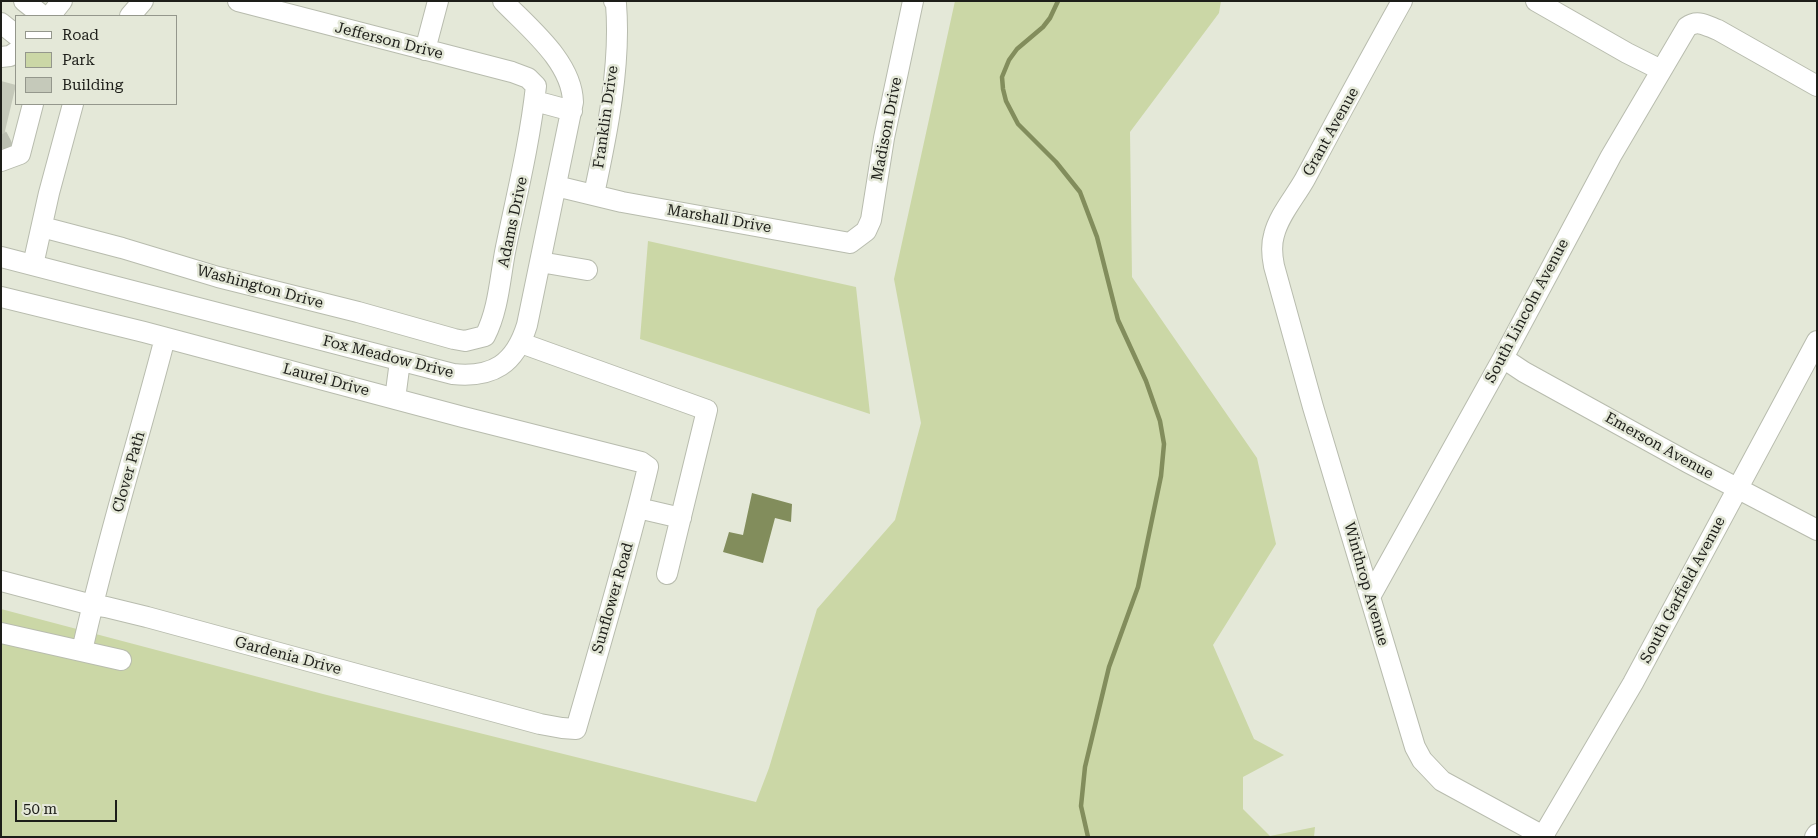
<!DOCTYPE html>
<html>
<head>
<meta charset="utf-8">
<style>
  body { margin:0 }
  #map { position:relative; width:1818px; height:838px; overflow:hidden; background:#e4e8d8; font-family:"Roboto Serif",serif }
  canvas { display:block }
  .frame { position:absolute; inset:0; border:2px solid #1d1e19; pointer-events:none }
  .legend { position:absolute; left:15px; top:15px; width:162px; height:90px; box-sizing:border-box; background:#e4e8d8; border:1px solid #94978c; margin:0; padding:6px 9px; list-style:none; font-size:15px; color:#1d1e19 }
  .legend li { display:flex; align-items:center; gap:10px; height:25px }
  .legend b { width:25px; border:1px solid #94978c }
  .scale { position:absolute; left:15px; top:800px; width:102px; height:22px; box-sizing:border-box; border:2px solid #1d1e19; border-top:0; padding-left:6px; font-size:15px; line-height:18px; white-space:nowrap; color:#1d1e19; -webkit-text-stroke:4px #e4e8d8; paint-order:stroke }
</style>
</head>
<body>
<div id="map">
<canvas width="1818" height="838"></canvas>
<div class="frame"></div>
<ul class="legend">
<li><b style="height:6px;background:#fff"></b>Road</li>
<li><b style="height:14px;background:#cbd7a6"></b>Park</li>
<li><b style="height:14px;background:#c5c9ba"></b>Building</li>
</ul>
<div class="scale">50 m</div>
</div>
<script>
const g = document.querySelector('canvas').getContext('2d');
g.lineJoin = 'round';
function fillPath(path, color) { g.fillStyle = color; g.fill(path, 'evenodd'); }
function strokePath(path, color, width, dash) { g.strokeStyle = color; g.lineWidth = width; g.lineCap = dash ? 'butt' : 'round'; g.setLineDash(dash || []); g.stroke(path); }
function label(font, color, halo, rows, align = 'center') {
  g.font = font + ' "Roboto Serif",serif'; g.lineWidth = 5; g.setLineDash([]); g.textBaseline = 'middle'; g.strokeStyle = halo; g.fillStyle = color; for (const [text, x, y, turn = 0] of rows) {
    g.save(); g.translate(x, y); g.rotate((+turn || 0) * Math.PI / 180); g.textAlign = isNaN(turn) ? turn : align; if (halo) g.strokeText(text, 0, 0); g.fillText(text, 0, 0); g.restore();
  }
}
fillPath(new Path2D(`
  M955 1H1221L1219 13 1130 132 1132 277 1257 458 1276 544 1213 645 1254 739 1284 755 1243 777V809L1270 836 1315 827 1314 837H1V609L323 694 756 802 769 768 817 609 895 520 921 423 894 279Z
  M648 241 856 287 870 414 640 339Z`), '#cbd7a6');
fillPath(new Path2D(`
  M752 493 792 504 791 522 775 518 763 563 723 552 729 532 743 535Z`), '#828d5c');
strokePath(new Path2D(`
  M1058 1 1050 18 1043 27 1017 49 1009 60 1002 77 1003 89 1006 101 1018 124 1056 162 1080 192 1097 237 1118 320 1146 381 1160 421 1164 444 1161 476 1138 587 1109 667 1085 767 1081 806 1088 837`), '#828d5c', 4.5);
fillPath(new Path2D(`
  M1 81 16 85 5 131 11 141 10 145 1 148Z`), '#c5c9ba');
strokePath(new Path2D(`
  M1 146 11 141`), '#bcc0b2', 20, [20, 10]);
const minor = new Path2D(`
  M24 1 43 16
  M1402 1C1369 60 1337 119 1305 179 1295 197 1279 215 1274 235 1271 245 1272 256 1274 266L1313 407 1415 747 1422 760 1442 781 1545 837
  M1536 1 1627 53 1661 70
  M50 16 62 1
  M130 16 143 1
  M1 23 16 35
  M425 50 438 1
  M1 57 10 56 16 52
  M535 101 572 111
  M1 161 20 154 33 104
  M556 186 622 202 850 243 866 231 871 220 884 138 913 1
  M594 194C607 134 621 65 616 4L614 1
  M42 227 122 248 218 277 358 312 454 339 465 341 485 336C499 309 500 276 506 247 517 194 530 141 536 86L528 78 512 72 238 1
  M1 257 453 374C493 378 515 364 527 325L573 102C572 62 530 29 503 1
  M540 262 587 270
  M33 265 49 193 73 104
  M1 297 144 332 463 417 641 462 648 467C627 555 601 642 576 729L562 728 540 724 147 617 106 607 92 605 1 581
  M521 343 707 410 667 574
  M1503 358 1524 372 1689 463 1817 530
  M395 399 400 361
  M638 508 681 518
  M1370 597 1503 358 1611 156 1687 27C1698 19 1707 26 1718 30L1817 86
  M1 633 121 660
  M82 651C105 546 138 442 165 338
  M1543 836 1633 683 1817 341
  M1815 837 1817 834`);
strokePath(minor, '#b8bcae', 22);
strokePath(minor, '#fff', 20);
label('15px', '#1d1e19', '#e4e8d8', [
  ["Jefferson Drive",389,41,14],
  ["Franklin Drive",606,117,-82],
  ["Madison Drive",887,129,-79],
  ["Grant Avenue",1331,132,-61],
  ["Marshall Drive",719,219,10],
  ["Adams Drive",513,222,-78],
  ["Washington Drive",260,287,15],
  ["South Lincoln Avenue",1527,311,-62],
  ["Fox Meadow Drive",388,357,14],
  ["Laurel Drive",326,380,15],
  ["Emerson Avenue",1659,446,29],
  ["Clover Path",129,472,-74],
  ["Winthrop Avenue",1366,584,74],
  ["South Garfield Avenue",1683,590,-62],
  ["Sunflower Road",613,598,-74],
  ["Gardenia Drive",288,656,15]
]);
</script>
</body>
</html>
